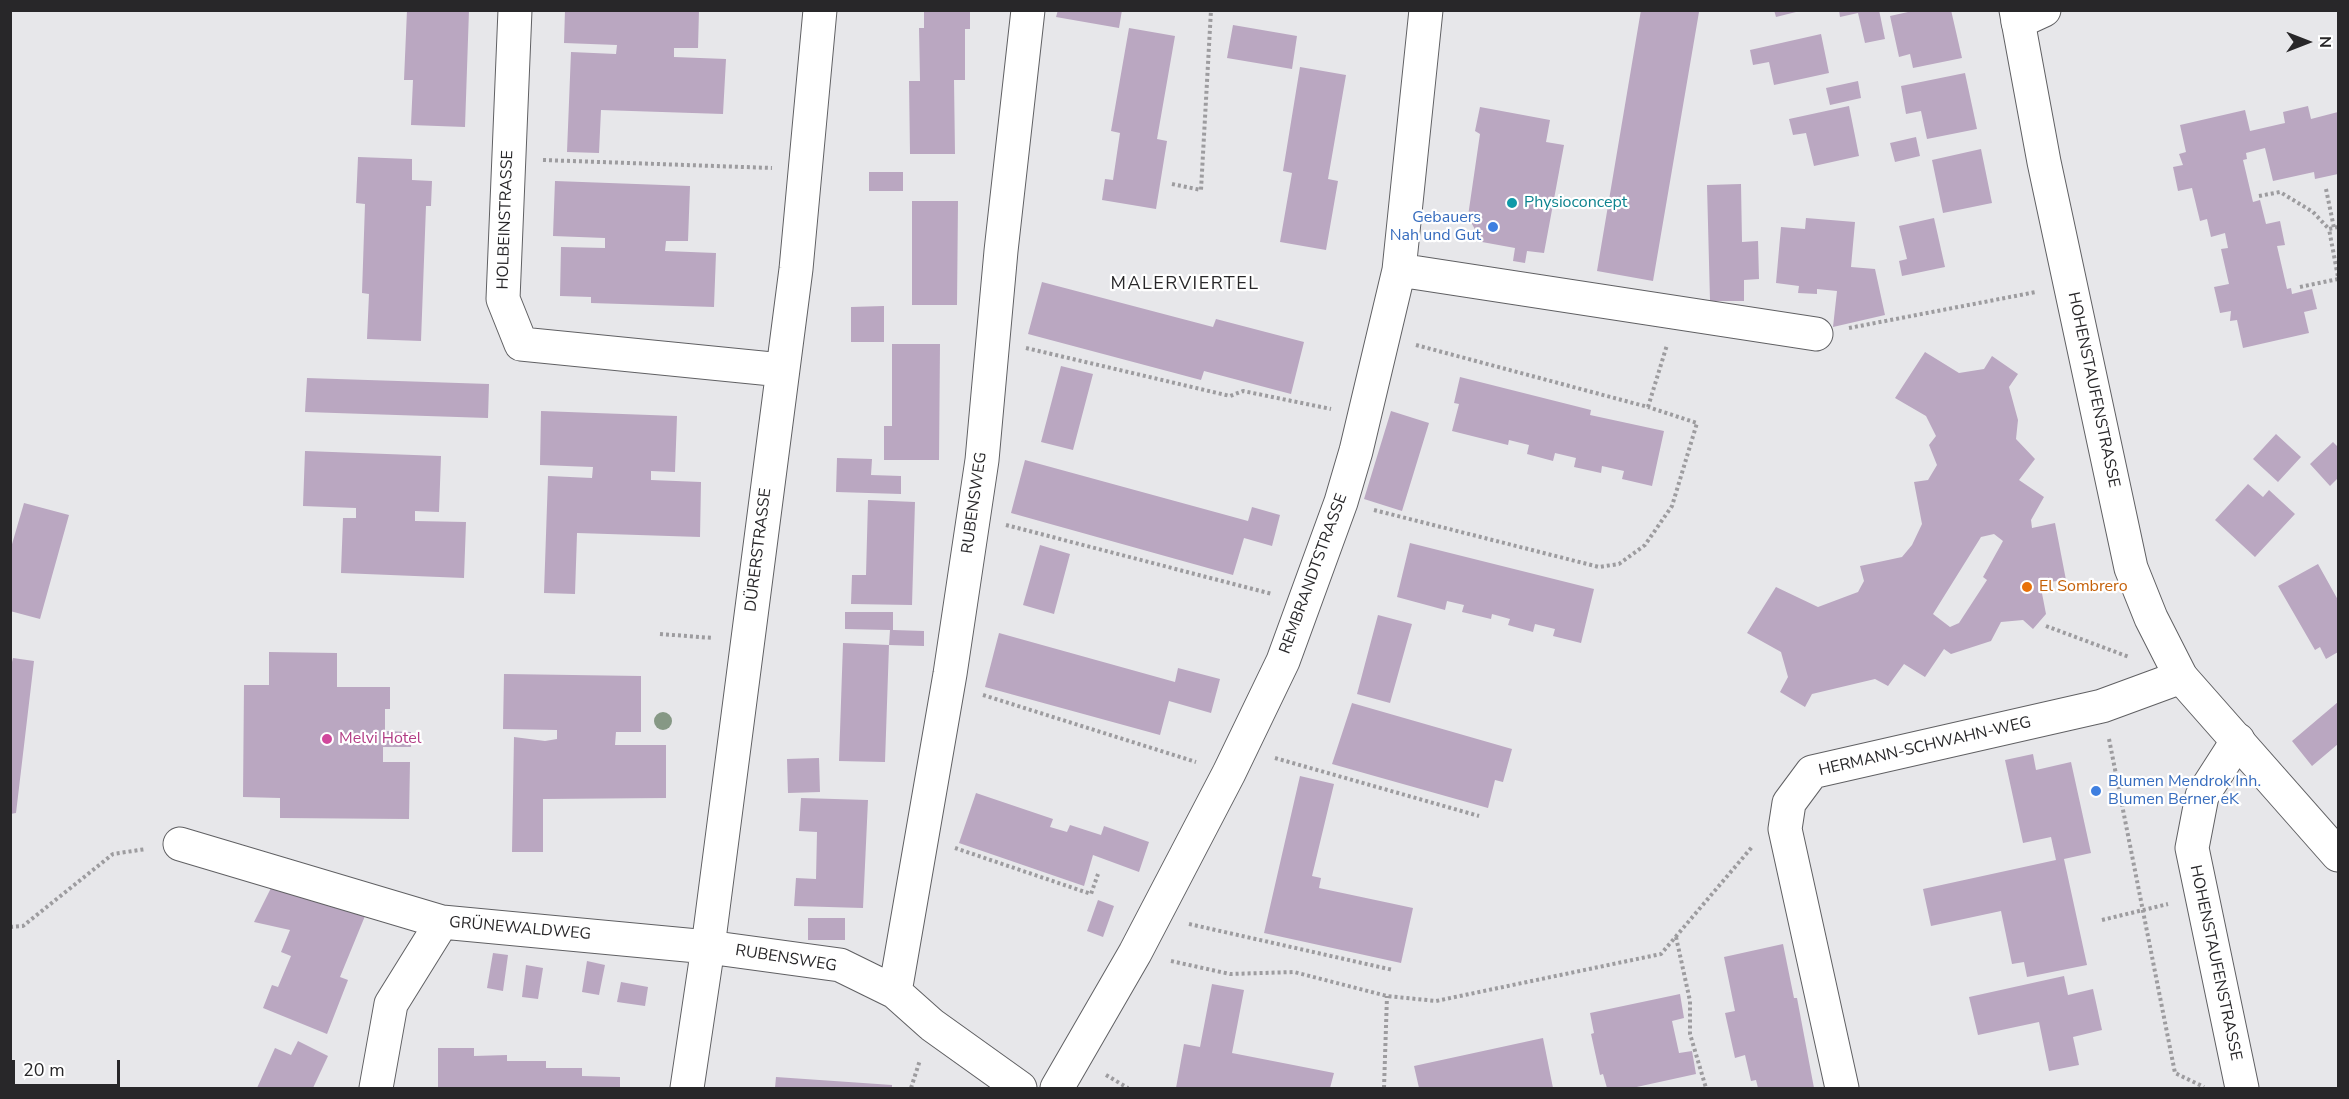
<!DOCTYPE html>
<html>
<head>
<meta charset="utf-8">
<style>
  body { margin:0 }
  #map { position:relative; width:2349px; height:1099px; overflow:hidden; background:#e7e7ea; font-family:"Nunito Sans",sans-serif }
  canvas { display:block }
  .frame { position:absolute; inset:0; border:12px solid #282729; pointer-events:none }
  .north { position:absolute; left:2277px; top:12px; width:60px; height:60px; -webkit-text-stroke:4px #fff; paint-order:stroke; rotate:90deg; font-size:16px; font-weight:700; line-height:24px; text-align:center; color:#282729 }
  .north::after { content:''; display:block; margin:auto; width:21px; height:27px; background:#282729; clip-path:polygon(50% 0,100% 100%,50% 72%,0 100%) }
  .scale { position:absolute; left:12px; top:1060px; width:108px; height:27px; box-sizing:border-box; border:3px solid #282729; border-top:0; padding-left:8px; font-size:18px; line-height:21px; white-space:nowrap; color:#282729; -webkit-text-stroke:4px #fff; paint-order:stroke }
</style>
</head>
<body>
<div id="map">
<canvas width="2349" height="1099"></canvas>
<div class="frame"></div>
<div class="north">N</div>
<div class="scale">20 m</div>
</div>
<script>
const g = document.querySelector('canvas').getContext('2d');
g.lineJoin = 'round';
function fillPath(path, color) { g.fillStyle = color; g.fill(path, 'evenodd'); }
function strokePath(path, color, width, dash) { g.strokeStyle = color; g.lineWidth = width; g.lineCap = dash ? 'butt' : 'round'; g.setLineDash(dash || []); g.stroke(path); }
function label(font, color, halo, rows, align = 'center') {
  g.font = font + ' "Nunito Sans",sans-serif'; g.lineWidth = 4.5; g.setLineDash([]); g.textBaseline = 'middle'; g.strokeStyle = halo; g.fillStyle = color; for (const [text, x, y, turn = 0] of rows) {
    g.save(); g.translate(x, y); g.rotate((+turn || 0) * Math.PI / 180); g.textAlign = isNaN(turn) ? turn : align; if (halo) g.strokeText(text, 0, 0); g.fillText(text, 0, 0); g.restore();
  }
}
fillPath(new Path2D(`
  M407 10H469L465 127 411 125 413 80H404Z
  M565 10H699L698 48H674V57L726 59 723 114 601 110 599 153 567 152 571 52 616 54 617 45 564 43Z
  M924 10H970V29H965V80H954L955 154H910L909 81H920L919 28H924Z
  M1058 10H1122L1119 28 1056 17Z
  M1641 10 1699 12 1653 281 1597 271Z
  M1774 10H1800V11L1776 17Z
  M1839 10H1879L1885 39 1865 43 1858 13 1840 17Z
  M1917 10H1951L1962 58 1913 68 1910 54 1899 57 1890 16Z
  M1233 25 1297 36 1292 69 1227 58Z
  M1129 28 1175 36 1157 139 1167 141 1156 209 1102 200 1105 179 1113 180 1120 133 1111 131Z
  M1821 34 1829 73 1774 85 1769 62 1753 65 1750 50Z
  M1300 67 1346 75 1328 179 1338 181 1326 250 1280 242 1292 173 1283 171Z
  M1965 73 1977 129 1927 139 1921 111 1906 114 1901 86Z
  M1858 81 1861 98 1830 105 1826 88Z
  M1849 106 1859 156 1814 166 1806 133 1793 135 1789 119Z
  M2308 106 2311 119 2338 112V174L2315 179 2314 172 2273 181 2265 148 2246 153 2247 159 2243 160 2253 202 2260 200 2266 224 2280 221 2285 245 2277 246 2287 289 2291 288 2292 294 2312 289 2317 309 2304 312 2309 333 2243 348 2237 320 2230 321 2231 311 2220 313 2214 287 2229 284 2221 249 2228 248 2225 233 2211 237 2207 219 2200 221 2192 188 2178 191 2173 167 2183 165 2179 154 2186 152 2180 125 2245 110 2250 131 2285 123 2283 112Z
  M1480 107 1550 120 1546 142 1564 145 1544 253 1527 251 1525 263 1513 261 1515 248 1482 242 1472 224 1467 223 1480 134 1475 131Z
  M1916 137 1920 156 1895 162 1890 143Z
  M1981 149 1992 203 1943 213 1932 160Z
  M358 157 412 159V180L432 181 431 206H426L421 341 367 339 369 294 362 293 365 204 356 203Z
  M869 172H903V191H869Z
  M555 181 690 186 688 241H666L665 251 716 253 714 307 591 303V297L560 296 561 247 605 248V238L553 236Z
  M1741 184 1742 242 1758 241 1759 279 1744 280V301H1710L1707 185Z
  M912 201H958L957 305H912Z
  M1806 218 1855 222 1851 267 1875 269 1885 315 1833 327 1837 291 1817 289V294L1798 293 1799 286 1776 283 1781 227 1805 229Z
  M1934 218 1945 267 1902 276 1899 261 1907 259 1899 226Z
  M1042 282 1213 327 1216 319 1304 342 1291 394 1204 371 1201 380 1028 334Z
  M884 306V342H851V307Z
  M892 344H940L939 460H884V426H892Z
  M1925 352 1959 373 1984 369 1992 356 2018 374 2009 387 2018 420 2016 439 2035 459 2019 480 2044 497 2031 520 2032 528 2055 523 2066 580 2040 583 2046 614 2033 629 2023 620 2001 622 1991 641 1951 654 1944 649 1925 677 1904 664 1888 686 1875 679 1812 694 1805 707 1780 692 1788 677 1781 652 1747 633 1776 587 1818 607 1858 592 1864 581 1860 566 1902 557 1912 545 1922 524 1914 482 1928 480 1937 465 1929 445 1936 436 1926 416 1895 398ZM1994 534 2003 541 1983 577 1987 580 1959 623 1950 627 1933 614 1981 537Z
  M1061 366 1093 374 1073 450 1041 442Z
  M1460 377 1591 410 1590 415 1664 431 1652 486 1622 479 1624 471 1602 466 1601 473 1574 467 1576 458 1555 453 1553 461 1527 454 1529 445 1509 440 1508 445 1452 431 1459 404 1454 403Z
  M307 378 489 384 488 418 305 412Z
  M541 411 677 416 675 472 651 471V480L701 482 700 537 577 533 575 594 544 593 548 476 592 478 593 467 540 465Z
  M1391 411 1429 423 1402 511 1364 499Z
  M2276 434 2301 457 2278 482 2253 459Z
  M2333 442 2338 447V478L2330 486 2310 464Z
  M305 451 441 456 439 512 415 511V521L466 522 464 578 341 573 343 518H356V508L303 506Z
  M837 458 872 459 871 475 901 476V494L836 492Z
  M1025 460 1248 521 1252 507 1280 515 1272 546 1244 538 1233 575 1011 513Z
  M2248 484 2263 497 2269 490 2295 514 2255 557 2215 520Z
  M868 500 915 502 912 605 851 604 852 575H866Z
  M24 503 69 515 40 619 10 611V551Z
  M1410 543 1594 589 1581 643 1553 636 1555 629 1535 624 1533 632 1508 625 1510 619 1492 614 1491 619 1462 612 1464 605 1447 601 1445 610 1397 597Z
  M1040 545 1070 554 1054 614 1023 605Z
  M2318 564 2338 600V652L2326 659 2320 647 2315 650 2278 586Z
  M845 612H893V630L924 631V646L889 645 890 630 845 629Z
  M1378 615 1412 624 1390 703 1357 694Z
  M999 633 1175 682 1178 668 1220 679 1211 713 1169 701 1160 735 985 687Z
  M843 643 889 645 885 762 839 761Z
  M269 652 337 653V687H390V709H385V731L411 732V747H383V762H410L409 819 280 818V798L243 797 244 685H269Z
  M13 658 34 661 16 813 10 814V670Z
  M504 674 641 676V732H616L615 745H666V798L543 799V852H512L514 737 545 741 557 739V730L503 729Z
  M2338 702V744L2312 766 2292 741Z
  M1352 703 1512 749 1503 782 1495 780 1488 808 1332 764Z
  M2033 754 2036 770 2071 762 2091 853 2064 859 2087 965 2027 977 2024 962 2012 964 2001 911 1931 926 1923 889 2056 860 2051 837 2023 843 2005 760Z
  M819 758 820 792 788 793 787 759Z
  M1300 776 1334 784 1312 876 1321 878 1319 888 1413 908 1401 963 1264 933Z
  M976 793 1053 819 1050 827 1067 832 1070 825 1101 835 1104 826 1149 842 1139 872 1093 855 1084 886 959 843Z
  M801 798 868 800 863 908 794 906 796 878 816 879 817 832 799 831Z
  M275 880 365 916 340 977 348 980 327 1034 263 1008 272 985 278 987 291 956 281 952 290 930 254 922Z
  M1098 900 1114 906 1103 937 1087 931Z
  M808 918H845V940H808Z
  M1783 944 1794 998H1797L1814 1088H1758L1756 1080 1751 1081 1745 1055 1735 1058 1725 1013 1735 1011 1724 957Z
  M493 953 508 955 503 991 487 988Z
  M587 961 605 965 599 995 582 992Z
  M526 965 543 968 538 999 522 997Z
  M2064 976 2068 995 2093 989 2102 1030 2073 1037 2079 1065 2049 1071 2039 1022 1978 1035 1969 997Z
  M621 982 648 987 645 1006 617 1002Z
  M1212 984 1244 990 1232 1053 1334 1073 1330 1088H1176L1184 1044 1200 1047Z
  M1680 994 1684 1018 1672 1021 1679 1053 1692 1051 1696 1074 1632 1088H1607L1603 1074 1600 1075 1591 1034 1594 1033 1590 1013Z
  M1543 1038 1553 1088H1419L1414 1066Z
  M298 1041 328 1056 313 1088H257L275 1048 291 1055Z
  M438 1048H474V1056L507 1055V1061H546V1068H582V1076L620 1077V1088H438Z
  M776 1077 892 1085V1088H775Z`), '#baa7c1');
const minor = new Path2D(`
  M515 10 503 299 521 344 782 370
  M2018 22 2044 10
  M1399 270 1816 334
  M2238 740 2202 796 2192 848 2242 1088
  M180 844 442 922
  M895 992 950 674 982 460 1001 251 1028 10
  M376 1088 391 1004 442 922 708 947 840 965 895 992 932 1025 1020 1088
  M687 1088 708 947 796 269 820 10
  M1057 1088 1135 953 1229 773 1283 661 1341 502 1356 451 1399 270 1426 10
  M1842 1088 1785 829 1789 803 1812 772 2102 706 2181 677`);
const major = new Path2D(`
  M2016 10 2044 162 2131 568 2151 618 2181 677 2338 855`);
strokePath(minor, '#606063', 35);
strokePath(major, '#606063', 35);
strokePath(new Path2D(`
  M543 160 772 168
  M1172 184 1201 190 1211 10
  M2326 189 2334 228
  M2259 196 2280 192 2313 212 2329 229
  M2338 227 2329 229 2338 277
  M2300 287 2338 279
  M1849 328 2036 292
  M1416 345 1648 407 1667 345
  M1026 348 1230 396 1243 391 1331 409
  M1374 510 1599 567 1619 564 1645 545 1672 506 1697 423 1648 407
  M1006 525 1272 594
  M2046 626 2129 657
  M660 634 713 638
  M983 695 1196 762
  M2109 739 2175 1073 2204 1087
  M1275 758 1479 816
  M955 848 1091 894 1098 874
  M2102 920 2168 904
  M1189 924 1393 970
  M10 927 23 926 113 854 146 849
  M1676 937 1690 1001V1034L1706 1088
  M1171 961 1230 974 1294 972 1387 996 1436 1001 1661 954 1752 847
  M1106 1075 1128 1088
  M911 1088 920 1060
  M1384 1088 1387 996`), '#9d9c9f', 4, [3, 3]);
strokePath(minor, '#fff', 33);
strokePath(major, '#fff', 33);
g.fillStyle = '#869885';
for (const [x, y] of [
  [663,721]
]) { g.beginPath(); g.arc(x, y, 9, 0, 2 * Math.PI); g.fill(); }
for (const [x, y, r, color] of [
  [1512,203,6,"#0f9aa8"],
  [1493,227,6,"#3f7fe0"],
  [2027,587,6,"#e8710a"],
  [327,739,6,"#d1479c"],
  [2096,791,6,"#3f7fe0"]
]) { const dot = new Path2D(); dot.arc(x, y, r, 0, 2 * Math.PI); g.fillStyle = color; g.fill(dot); strokePath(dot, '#fff', 2); }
label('16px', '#0d838f', '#fff', [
  ["Physioconcept",1524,203]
], 'left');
label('16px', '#366cbe', '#fff', [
  ["Gebauers",1481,218],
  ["Nah und Gut",1481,236],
  ["Blumen Mendrok Inh.",2108,782,"left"],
  ["Blumen Berner eK",2108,800,"left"]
], 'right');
label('16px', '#282729', '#fff', [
  ["HOLBEINSTRASSE",506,220,-88],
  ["HOHENSTAUFENSTRASSE",2093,390,78],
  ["RUBENSWEG",975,503,-82],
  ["DÜRERSTRASSE",759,550,-83],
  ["REMBRANDTSTRASSE",1314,574,-70],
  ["HERMANN-SCHWAHN-WEG",1925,747,-13],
  ["GRÜNEWALDWEG",520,929,5],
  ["RUBENSWEG",786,959,9],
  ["HOHENSTAUFENSTRASSE",2215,963,78]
]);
label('16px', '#c56008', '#fff', [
  ["El Sombrero",2039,587]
], 'left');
label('16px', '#b23c85', '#fff', [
  ["Melvi Hotel",339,739]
], 'left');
g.letterSpacing = '1.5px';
label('18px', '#282729', '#fff', [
  ["MALERVIERTEL",1185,285]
]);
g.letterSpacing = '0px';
</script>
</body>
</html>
